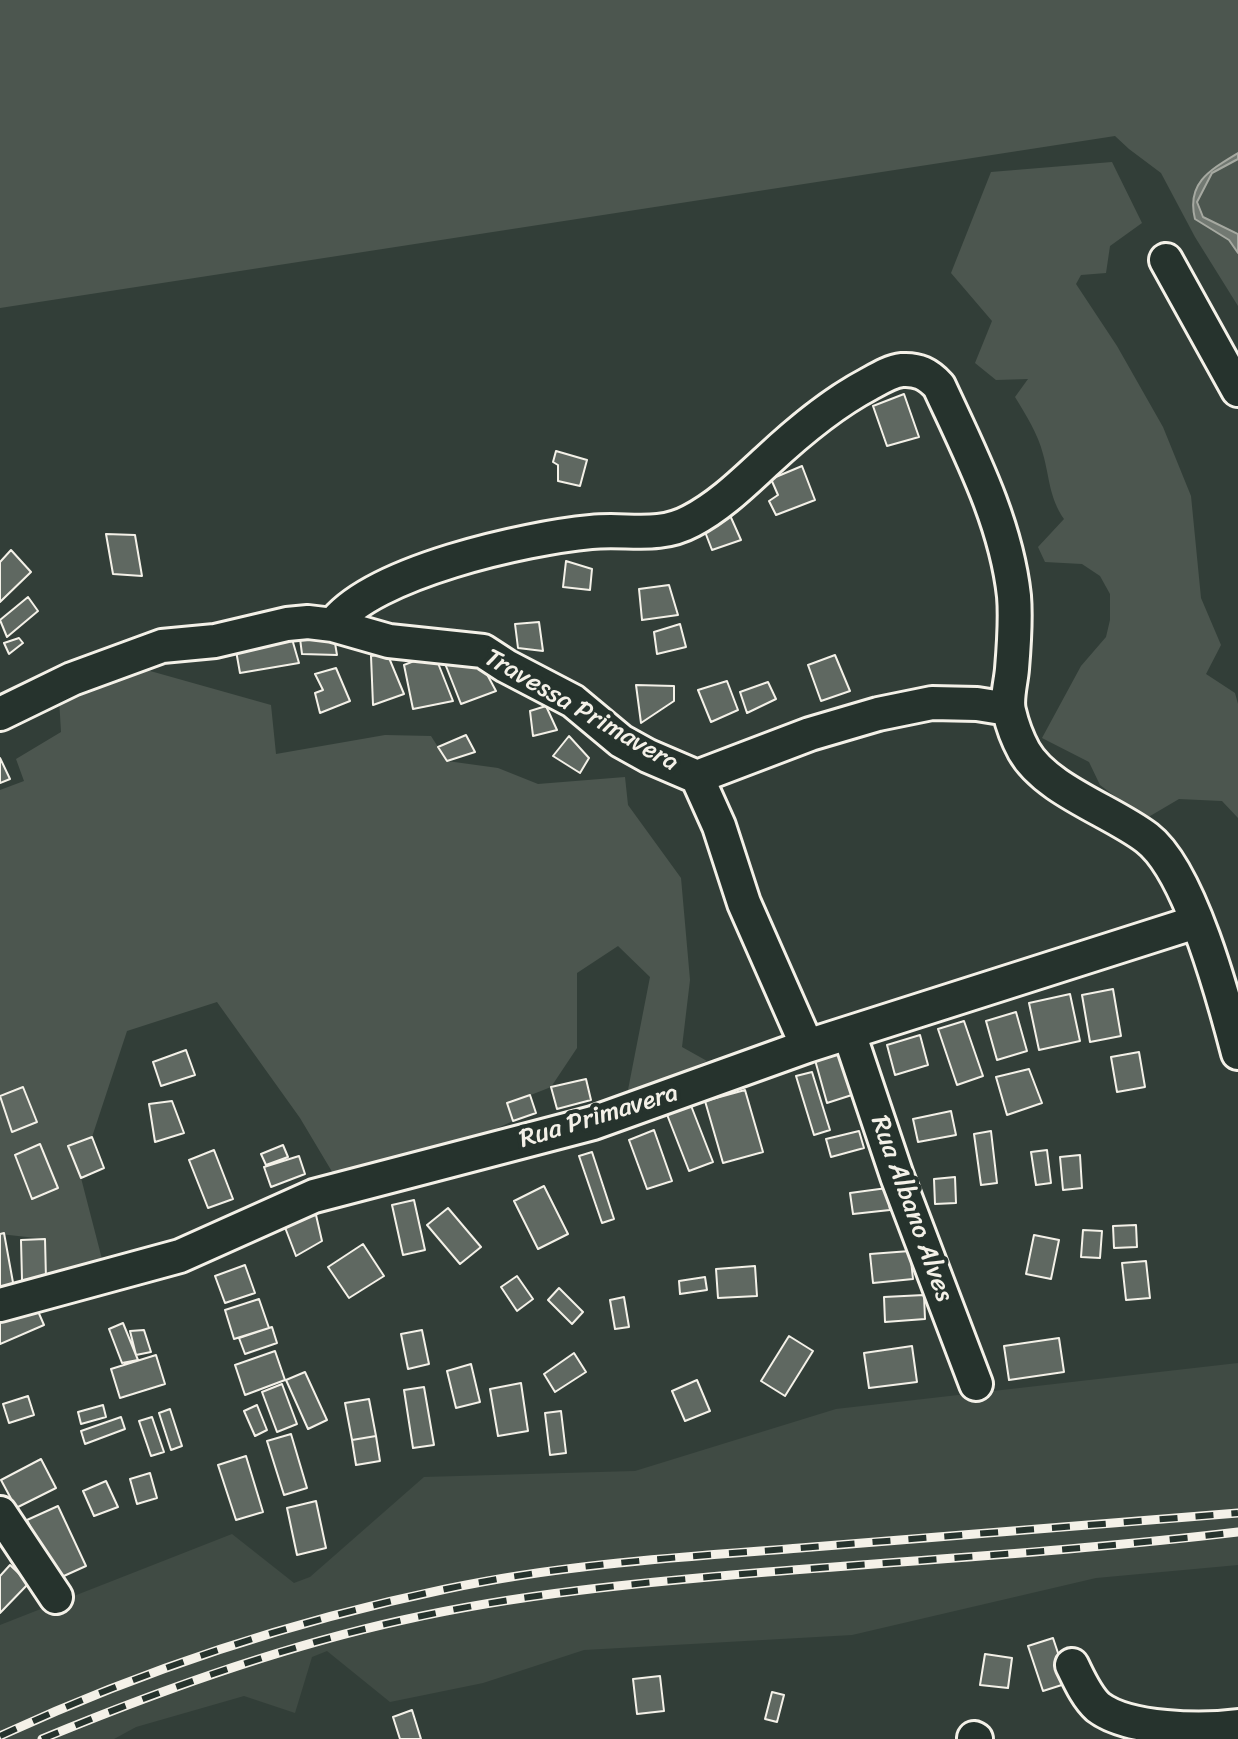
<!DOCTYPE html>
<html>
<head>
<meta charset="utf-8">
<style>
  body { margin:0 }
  canvas { display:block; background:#323e38 }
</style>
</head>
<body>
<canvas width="1238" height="1739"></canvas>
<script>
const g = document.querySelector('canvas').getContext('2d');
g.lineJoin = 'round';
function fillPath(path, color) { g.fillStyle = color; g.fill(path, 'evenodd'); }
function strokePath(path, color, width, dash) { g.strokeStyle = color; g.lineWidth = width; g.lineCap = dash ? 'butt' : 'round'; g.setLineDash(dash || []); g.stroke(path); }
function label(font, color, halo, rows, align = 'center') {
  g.font = font + ' Sriracha,sans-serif'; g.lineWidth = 8; g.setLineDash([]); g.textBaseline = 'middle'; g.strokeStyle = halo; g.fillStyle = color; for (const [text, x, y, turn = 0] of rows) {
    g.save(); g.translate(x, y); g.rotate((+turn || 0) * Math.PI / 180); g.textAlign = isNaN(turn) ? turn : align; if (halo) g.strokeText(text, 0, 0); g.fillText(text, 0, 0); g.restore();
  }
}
fillPath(new Path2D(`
  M1238 1363V1565L1096 1578 852 1635 584 1650 483 1683 390 1702 327 1651 312 1657 295 1713 244 1696 136 1727 114 1739H0V1625L232 1534 294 1583 310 1577 424 1477 635 1471 836 1409Z`), '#404b44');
fillPath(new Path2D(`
  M0 0H1238V306L1195 237 1161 173 1129 149 1115 136 0 308Z
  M1112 162 1142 223 1110 246 1106 273 1081 275 1076 284 1117 346 1163 427 1191 496 1201 598 1221 645 1206 674 1235 693 1238 704V818L1222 801 1179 799 1145 819 1100 785 1089 762 1042 738 1081 666 1106 637 1110 620V594L1100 576 1082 564 1045 562 1038 547 1064 519C1049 497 1050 479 1043 454 1038 434 1026 415 1015 397L1028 379 996 380 975 363 992 321 951 273 991 172Z
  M136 667 271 705 276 754 385 735 431 736 447 761 498 768 538 784 625 777 628 805 681 878 690 980 682 1047 707 1061 627 1095 650 977 618 946 577 973V1048L551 1087 518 1100 513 1121 458 1146 334 1175 300 1118 217 1002 127 1031 92 1137 69 1146 81 1178 103 1263 46 1279 45 1239 0 1234V790L24 781 16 759 61 732 59 698Z`), '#4c564f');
const water = new Path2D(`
  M1238 153V159L1212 173 1197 202 1203 217 1238 234V253L1229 240 1195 219C1186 183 1210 170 1238 153Z`);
fillPath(water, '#727972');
strokePath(water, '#a6a9a1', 2);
const building = new Path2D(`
  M904 394 919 437 887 446 873 406Z
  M556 451 587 460 580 486 558 481V465L553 462Z
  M802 466 815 500 776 515 769 501 778 495 771 479Z
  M729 513 741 540 712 550 702 524Z
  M106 534 135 535 142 576 113 574Z
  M11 550 31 572 0 602V562Z
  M566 561 592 569 590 590 563 587Z
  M669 585 678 615 642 620 639 589Z
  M28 597 38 611 7 637 0 620Z
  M539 622 543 651 518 648 515 624Z
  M680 624 686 647 657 654 654 632Z
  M299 631H333L337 655 302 654Z
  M290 632 299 663 240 673 235 645Z
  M19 638 23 643 9 654 4 643Z
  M475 652 496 691 461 704 444 661Z
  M387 653 404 694 373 705 371 656Z
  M434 653 453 701 413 709 404 665Z
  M835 655 850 691 821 701 808 665Z
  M336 668 350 701 320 713 315 693 323 690 315 674Z
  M727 681 738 710 711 722 698 690Z
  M768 682 776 699 747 713 740 692Z
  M636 685 674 686V701L641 723Z
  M546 706 557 730 533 736 530 711Z
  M466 735 475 752 447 761 438 747Z
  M569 736 589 758 580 773 553 756Z
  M0 758 10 779 0 783Z
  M1113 989 1121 1036 1090 1042 1082 995Z
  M1070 994 1080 1041 1039 1050 1029 1003Z
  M1016 1012 1027 1051 997 1060 986 1021Z
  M964 1021 983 1076 957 1085 938 1029Z
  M920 1035 928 1065 895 1075 887 1045Z
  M186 1050 195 1075 161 1086 153 1062Z
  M842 1052 855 1094 827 1103 815 1060Z
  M1139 1052 1145 1087 1117 1092 1111 1057Z
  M1029 1069 1042 1103 1007 1115 996 1077Z
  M812 1072 830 1130 814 1135 796 1076Z
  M586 1079 591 1100 557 1109 551 1087Z
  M23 1087 37 1122 12 1132 0 1096Z
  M745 1090 763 1152 723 1163 705 1101Z
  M530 1095 536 1113 513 1121 507 1103Z
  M172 1101 184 1133 155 1142 149 1104Z
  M690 1103 713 1162 689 1171 666 1112Z
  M951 1111 956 1135 918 1142 913 1119Z
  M654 1130 672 1181 647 1189 629 1140Z
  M859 1131 864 1148 831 1157 826 1139Z
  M991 1131 997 1183 981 1185 974 1134Z
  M92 1137 104 1168 81 1178 68 1146Z
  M40 1144 58 1188 32 1199 15 1155Z
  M283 1145 288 1157 266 1165 261 1154Z
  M214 1150 233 1199 208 1208 189 1160Z
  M1047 1150 1051 1183 1036 1185 1031 1152Z
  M592 1152 614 1219 602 1223 579 1156Z
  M1080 1155 1082 1188 1063 1190 1060 1157Z
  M299 1156 305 1174 271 1187 264 1167Z
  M955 1177 956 1203 935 1204 934 1179Z
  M544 1186 568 1234 538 1249 514 1201Z
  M887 1188 890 1210 853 1214 850 1193Z
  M414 1200 425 1250 403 1255 392 1205Z
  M448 1208 481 1247 460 1264 427 1225Z
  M316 1215 322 1241 296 1256 281 1217Z
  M1136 1225 1137 1247 1114 1248 1113 1226Z
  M1083 1230 1102 1231 1100 1258 1081 1257Z
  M4 1233 14 1288 0 1290V1234Z
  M1034 1235 1059 1240 1051 1279 1026 1274Z
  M45 1239 46 1279 22 1280 21 1240Z
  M363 1244 384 1276 349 1298 328 1267Z
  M910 1251 913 1279 873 1283 870 1254Z
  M1146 1261 1150 1298 1126 1300 1122 1263Z
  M245 1265 255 1293 225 1303 215 1276Z
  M755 1266 757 1296 718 1298 716 1269Z
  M517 1276 533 1299 517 1311 501 1287Z
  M705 1277 707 1290 680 1294 679 1281Z
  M559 1288 583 1312 572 1324 548 1300Z
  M924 1295 925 1319 885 1322 884 1297Z
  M624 1297 629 1327 615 1329 610 1300Z
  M259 1299 269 1328 234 1339 225 1310Z
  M34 1302 44 1325 0 1344V1317Z
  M123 1323 138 1360 122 1363 109 1329Z
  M272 1327 277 1343 245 1354 239 1338Z
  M144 1330 151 1352 136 1355 130 1331Z
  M422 1330 429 1364 408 1369 401 1334Z
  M789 1336 813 1351 785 1396 761 1381Z
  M1059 1338 1064 1372 1009 1380 1004 1346Z
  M912 1346 917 1382 869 1388 864 1353Z
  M275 1351 285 1380 245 1395 235 1365Z
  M574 1353 586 1372 555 1392 544 1374Z
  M156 1355 165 1384 120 1398 111 1369Z
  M471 1364 480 1402 456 1408 447 1371Z
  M305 1372 327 1420 308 1429 286 1380Z
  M697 1380 710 1411 685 1421 672 1391Z
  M521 1383 528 1431 498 1436 490 1389Z
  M282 1384 297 1424 277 1432 262 1392Z
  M424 1387 434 1445 413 1448 404 1390Z
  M28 1396 34 1415 9 1423 3 1404Z
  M369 1399 376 1436 352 1440 345 1403Z
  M103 1405 106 1417 81 1424 78 1412Z
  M257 1405 267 1430 255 1436 244 1411Z
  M170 1409 182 1446 171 1450 159 1413Z
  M561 1411 566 1453 550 1455 545 1413Z
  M121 1417 125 1429 85 1444 81 1431Z
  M152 1417 164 1452 151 1456 139 1421Z
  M291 1434 307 1488 284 1495 267 1441Z
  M376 1436 380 1461 356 1465 352 1440Z
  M246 1456 263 1512 236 1520 218 1465Z
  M41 1459 56 1488 16 1508 1 1480Z
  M150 1473 157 1498 137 1504 130 1479Z
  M106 1481 118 1507 94 1516 83 1491Z
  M316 1501 326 1548 297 1555 287 1508Z
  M58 1506 86 1566 55 1580 27 1520Z
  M10 1565 29 1583 0 1613V1576Z
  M1053 1638 1068 1683 1043 1691 1028 1646Z
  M985 1654 1012 1658 1008 1688 980 1685Z
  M660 1676 664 1711 637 1714 633 1679Z
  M772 1692 784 1695 777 1722 765 1719Z
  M412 1710 421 1739H400L393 1717Z`);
fillPath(building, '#5f6861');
strokePath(building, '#f4f1e8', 2);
const street = new Path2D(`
  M1166 260 1238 390
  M333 625C372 572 526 538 591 532 626 528 658 539 691 521 720 506 744 482 767 461 798 432 831 404 869 384 878 379 891 371 902 370 918 369 928 374 939 386 970 453 1006 522 1014 596 1016 620 1014 645 1012 669 1011 682 1006 699 1009 711 1012 724 1018 740 1024 751 1046 790 1112 811 1147 838 1190 871 1224 999 1238 1053
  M0 714 72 679 162 646 215 641 287 624 308 622 333 625 389 641 483 651 506 666 573 701 621 741 648 756 697 777 719 826 744 903 807 1046
  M697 777 810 734 878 714 932 703 977 704 1008 709
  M849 1033 897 1176 976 1384
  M0 1305 180 1256 314 1196 593 1123 807 1046 1196 922
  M0 1513 56 1597
  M1072 1665C1079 1679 1086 1696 1098 1707 1128 1730 1202 1731 1238 1726
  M974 1738 976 1739`);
strokePath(street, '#f4f1e8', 38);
strokePath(street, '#26332d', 32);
const rail = new Path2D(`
  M0 1736C143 1670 292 1621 446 1589 563 1564 682 1557 800 1548 946 1536 1092 1525 1238 1513
  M42 1739C158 1691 280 1647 403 1620 519 1594 637 1583 755 1573 916 1560 1078 1551 1238 1532`);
strokePath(rail, '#f4f1e8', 9);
strokePath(rail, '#26332d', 6, [18]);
label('26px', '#f4f1e8', '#26332d', [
  ["Travessa Primavera",581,711,30],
  ["Rua Primavera",599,1117,-17],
  ["Rua Albano Alves",911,1209,70]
]);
</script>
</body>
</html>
